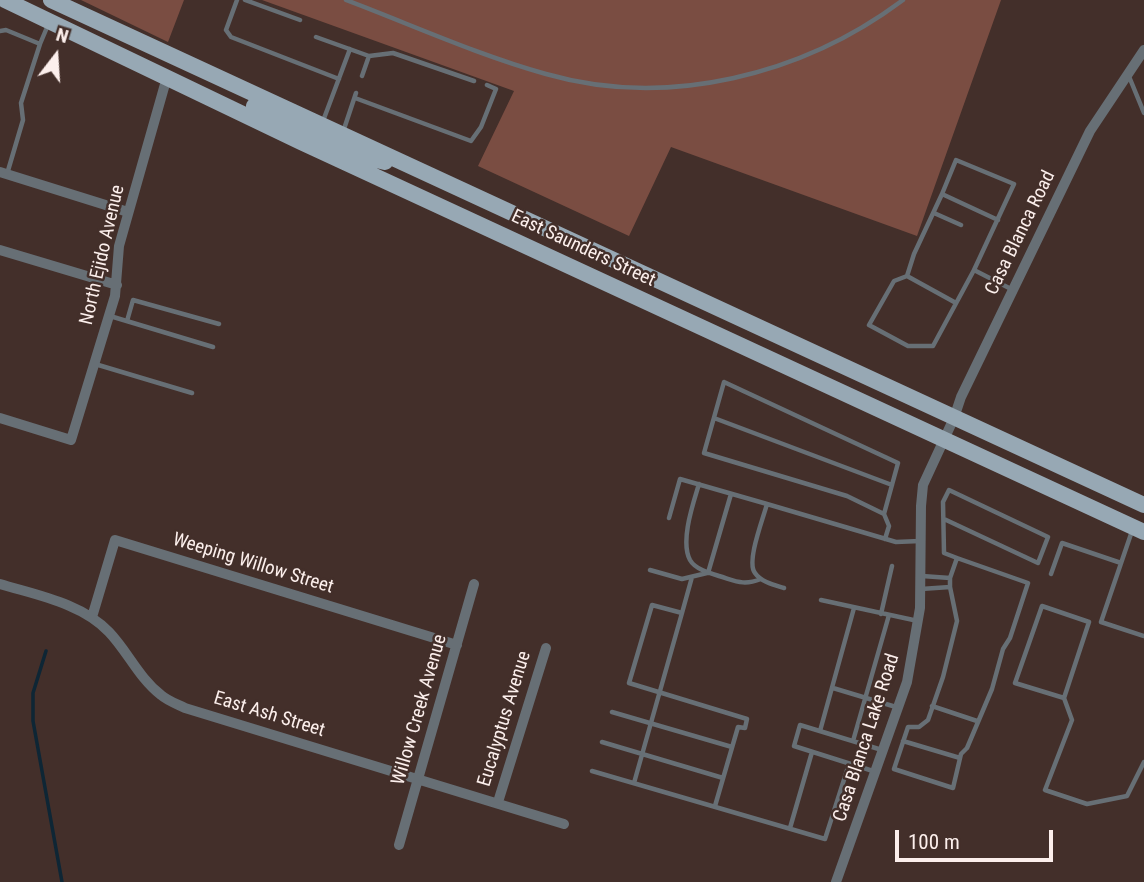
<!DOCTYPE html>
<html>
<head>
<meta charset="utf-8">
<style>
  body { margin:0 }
  #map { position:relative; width:1144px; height:882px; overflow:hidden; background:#432f2a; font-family:"Roboto Condensed",sans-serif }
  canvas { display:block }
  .north { position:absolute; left:21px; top:21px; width:70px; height:70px; -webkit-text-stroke:5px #432f2a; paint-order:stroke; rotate:17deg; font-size:19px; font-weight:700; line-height:28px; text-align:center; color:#fcefec }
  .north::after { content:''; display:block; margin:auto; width:24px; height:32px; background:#fcefec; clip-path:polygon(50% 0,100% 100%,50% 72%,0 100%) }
  .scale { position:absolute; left:895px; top:830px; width:158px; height:32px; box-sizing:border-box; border:4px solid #fcefec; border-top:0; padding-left:9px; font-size:21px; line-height:24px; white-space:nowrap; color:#fcefec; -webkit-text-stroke:5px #432f2a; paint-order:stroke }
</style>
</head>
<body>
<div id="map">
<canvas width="1144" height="882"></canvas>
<div class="north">N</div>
<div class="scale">100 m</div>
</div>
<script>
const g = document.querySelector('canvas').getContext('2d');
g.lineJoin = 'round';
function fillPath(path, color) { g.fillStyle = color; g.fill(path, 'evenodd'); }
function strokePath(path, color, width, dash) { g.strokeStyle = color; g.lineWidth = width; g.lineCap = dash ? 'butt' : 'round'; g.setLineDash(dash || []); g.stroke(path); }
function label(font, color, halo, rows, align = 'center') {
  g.font = font + ' "Roboto Condensed",sans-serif'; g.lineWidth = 5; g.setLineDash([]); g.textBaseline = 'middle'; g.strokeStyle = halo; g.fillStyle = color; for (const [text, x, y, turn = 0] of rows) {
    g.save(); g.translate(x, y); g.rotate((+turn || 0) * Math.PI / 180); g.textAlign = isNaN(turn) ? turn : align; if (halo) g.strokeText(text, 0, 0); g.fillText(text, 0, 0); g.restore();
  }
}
fillPath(new Path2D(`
  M81 0H184L168 42Z
  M262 0H1001L917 236 671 147 629 236 478 166 514 91Z`), '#7a4d42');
strokePath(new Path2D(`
  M46 651 33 693V721L62 882`), '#0e2635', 3.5);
strokePath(new Path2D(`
  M237 0 226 30 231 37 339 79
  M245 0 300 20
  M346 0C412 25 478 55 546 74 668 109 803 75 903 0
  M0 31 6 30 40 44 48 25
  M316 37 369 56 362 76
  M369 56 393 53 474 81
  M1128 74 1144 113
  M355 98 471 141 481 127 496 89 487 85
  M323 121 350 49
  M343 132 356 93
  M7 174 23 120 21 103 40 44
  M934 213 961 225
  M974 270 1014 184 956 160 942 194 998 220
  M907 276 914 254 942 194
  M956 303 907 276 894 281 869 325 908 346H933L974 270 1013 290
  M110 316 213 347
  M127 321 133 300 219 324
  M95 364 192 393
  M714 418 892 485
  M699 484C693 504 680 541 690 560 695 569 709 573 719 576 736 581 743 586 761 579
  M884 514 847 496 704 453 724 382 898 463 884 514 889 526 885 539
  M669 518 680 479 767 504
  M944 519 1038 563 1048 537 949 490 943 502 944 553 957 558
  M1132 531 1101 622 1144 636
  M650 570 682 579 707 573
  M708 573 731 494
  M1051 574 1062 543 1121 563
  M692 577 682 613 652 605 629 683 747 719 745 728 738 727 715 806
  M950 578 957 558 1028 583 1010 638 1003 649 992 689 967 748 961 754 953 788 894 769 908 727H919L928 720 943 677 957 621 950 587
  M784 588C774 585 761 582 755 573 746 562 763 519 767 504L896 542 920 541
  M921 589 950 587V578L922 576
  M821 600 918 621
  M881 614 892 566
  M833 688 896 707
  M1064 698 1015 683 1042 606 1089 622 1064 698 1072 720 1045 790 1087 804 1127 796 1144 762
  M932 706 977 721
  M612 712 732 747
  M820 731 854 608
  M853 741 889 615
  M903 741 960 758
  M602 742 723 778
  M592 771 825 839 849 764
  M873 771 794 746 800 725 882 750
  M634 783 682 613
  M790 828 812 752`), '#676f75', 4.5);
strokePath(new Path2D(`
  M0 172 128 212
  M0 250 117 285
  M0 418 71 440 115 296 119 246 167 77
  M0 584C36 595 82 603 109 632 128 652 139 678 161 695 168 701 177 704 185 708L564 824
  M92 617 115 540 457 645
  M498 802 546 648
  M399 845 474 584
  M836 882 907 682 920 608 921 506 923 485 954 418 961 397 1090 131 1144 50`), '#676f75', 10);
strokePath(new Path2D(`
  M5 0 301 142 1144 532
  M51 0 1144 505
  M254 106 365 157 385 162`), '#97a8b4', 16);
label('19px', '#fcefec', '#432f2a', [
  ["Casa Blanca Road",1021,233,-64],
  ["East Saunders Street",583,249,25],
  ["North Ejido Avenue",103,255,-77],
  ["Weeping Willow Street",253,564,17],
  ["Willow Creek Avenue",420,710,-74],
  ["East Ash Street",269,715,17],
  ["Eucalyptus Avenue",505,719,-73],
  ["Casa Blanca Lake Road",867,738,-72]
]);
</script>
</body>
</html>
